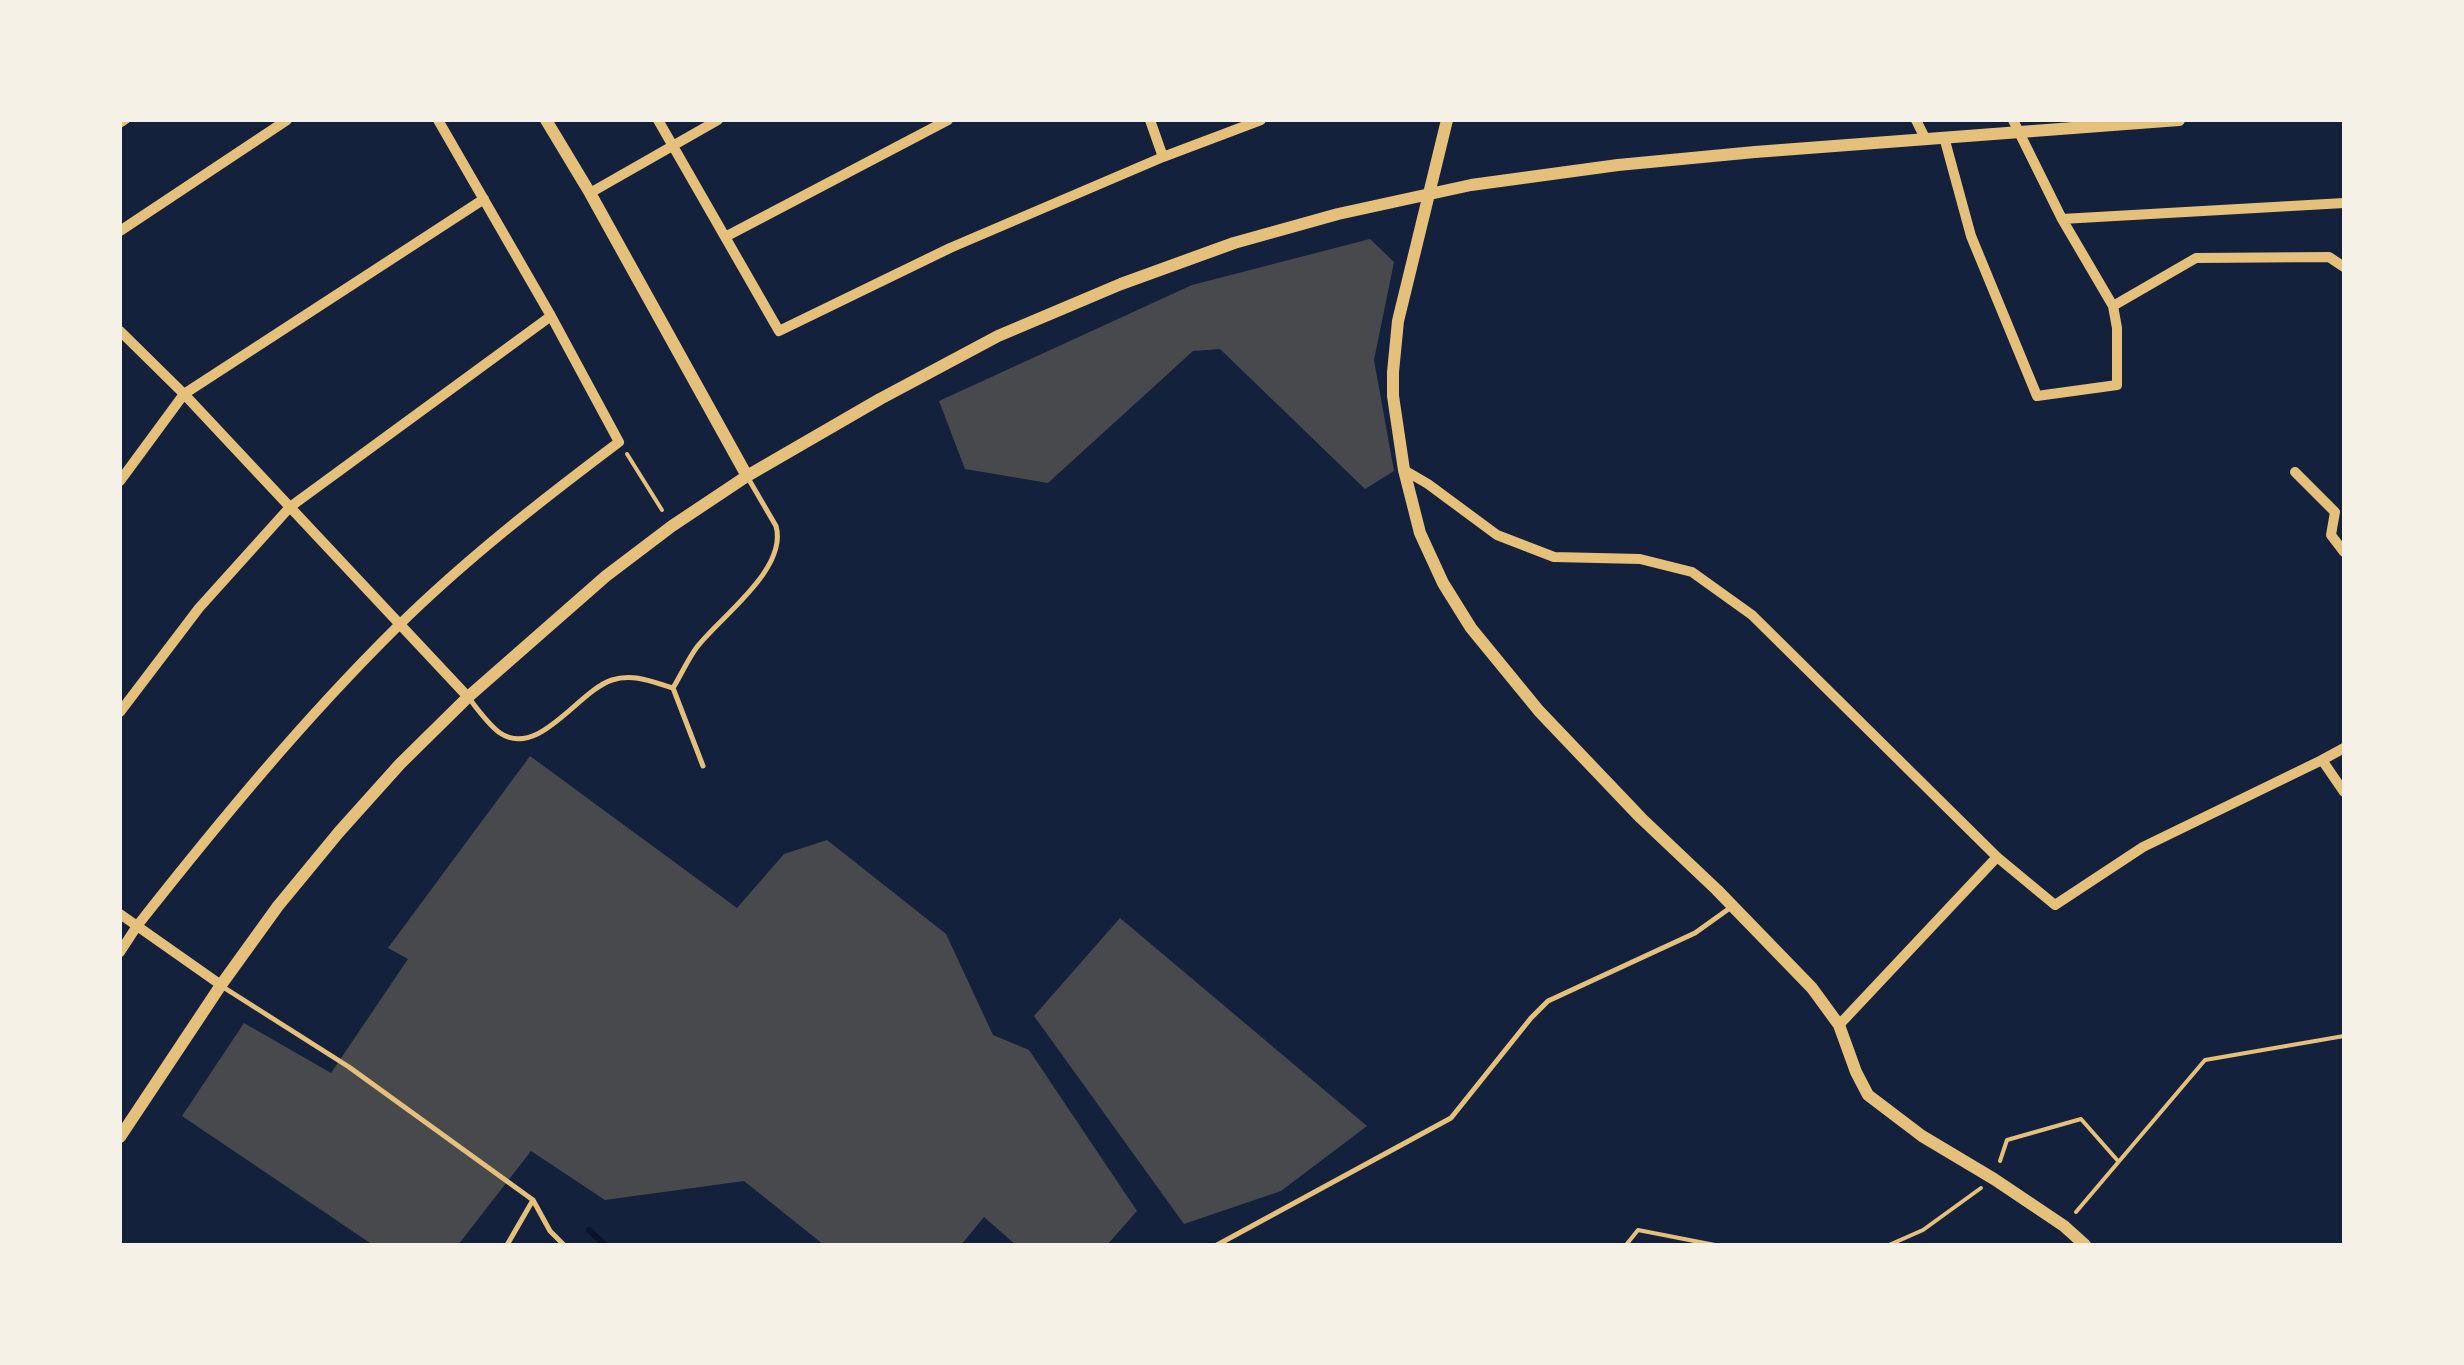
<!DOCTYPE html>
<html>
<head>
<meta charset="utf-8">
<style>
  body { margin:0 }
  #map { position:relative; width:2464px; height:1365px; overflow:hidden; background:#14213d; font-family:Commissioner,sans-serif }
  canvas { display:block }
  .frame { position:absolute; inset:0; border:122px solid #f6f1e7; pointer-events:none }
</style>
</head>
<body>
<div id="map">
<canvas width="2464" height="1365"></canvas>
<div class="frame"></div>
</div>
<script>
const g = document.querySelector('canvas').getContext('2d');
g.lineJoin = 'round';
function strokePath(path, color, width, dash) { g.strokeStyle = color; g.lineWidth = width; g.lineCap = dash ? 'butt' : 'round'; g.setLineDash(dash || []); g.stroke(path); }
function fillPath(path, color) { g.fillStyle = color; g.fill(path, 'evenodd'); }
strokePath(new Path2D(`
  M589 1230 605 1245`), '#0b132b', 6);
fillPath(new Path2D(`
  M1370 239 1394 262 1374 360 1394 471 1365 489 1220 349 1193 351 1048 483 965 469 939 401 1192 285Z
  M530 756 737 908 784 854 827 840 946 934 993 1035 1029 1050 1137 1211 1107 1245H1016L984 1217 961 1245H824L744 1181 605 1200 531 1151 458 1245H373L182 1116 244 1023 331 1073 408 959 388 948Z
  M1120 918 1367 1126 1281 1191 1184 1224 1034 1016Z`), '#48494c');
strokePath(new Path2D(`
  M627 454 662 510
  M2000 1161 2007 1140 2081 1119 2118 1161
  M2076 1212 2205 1060 2344 1036
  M1626 1245 1638 1230 1715 1245
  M1889 1245 1923 1230 1981 1188`), '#e5c07b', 4);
strokePath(new Path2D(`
  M469 698C478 710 488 724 500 733 539 759 578 691 612 680 633 673 653 682 673 688
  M703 766 673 688C681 675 688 659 697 647 721 616 788 569 776 526L748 478
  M223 987 349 1067 533 1200 550 1231 564 1245
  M507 1245 533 1200
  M1217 1245 1451 1118 1531 1018 1548 1001 1695 933 1730 908`), '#e5c07b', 5);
strokePath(new Path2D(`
  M120 124 126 120`), '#e5c07b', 8);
strokePath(new Path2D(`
  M658 120 779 331 950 248 1163 157 1261 120
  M1150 120 1163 157
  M1916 120 1925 138
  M2013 120 2062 219 2113 306 2196 258 2329 257 2344 267
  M1944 137 1971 236 2037 396 2117 385V328L2113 306
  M590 193 718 120
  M2062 219 2344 203
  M120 231 287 120
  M725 237 948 120
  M120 331 184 394 468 697
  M1404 470 1428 484 1497 535 1554 557 1640 559 1692 572 1752 615 1997 857 2055 905 2143 847 2322 760 2344 792
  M2295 472 2335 512 2331 535 2344 552
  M120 481 184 394 484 199
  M120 712 199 608 290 507 551 316
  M2322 760 2344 748
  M120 914 221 985
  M120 952 137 926C219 822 303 720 397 627 466 559 542 500 619 442L551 316 438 120
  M1839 1025 1997 857`), '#e5c07b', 10);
strokePath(new Path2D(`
  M546 120 590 193 747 476
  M1447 120 1398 321 1393 372V396L1404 470 1420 533 1443 583 1471 628 1539 711 1641 818 1717 890 1812 988 1839 1025 1856 1072 1868 1095 1922 1136 1994 1179 2064 1226 2085 1245
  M120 1137 221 985 278 906 339 832 400 764 468 697 606 576 672 526 747 476 880 399 998 336 1121 284 1234 243 1338 214 1471 185 1618 165 1755 152 2179 120`), '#e5c07b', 12);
</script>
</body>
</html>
